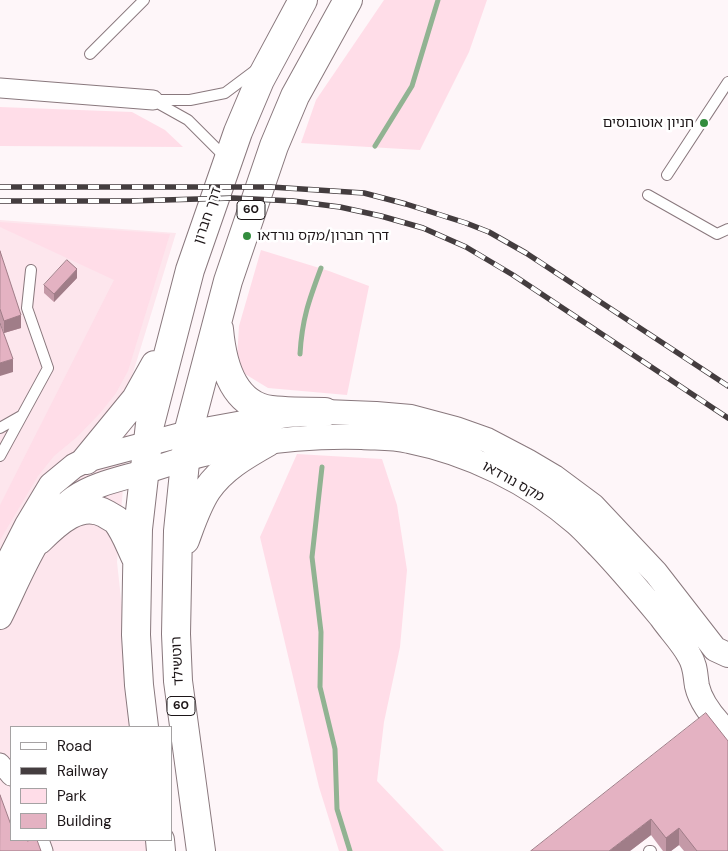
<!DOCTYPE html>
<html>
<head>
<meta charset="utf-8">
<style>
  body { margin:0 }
  #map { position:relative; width:728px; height:851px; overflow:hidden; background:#fef6f9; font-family:"DM Sans",sans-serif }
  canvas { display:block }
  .legend { position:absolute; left:10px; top:726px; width:162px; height:115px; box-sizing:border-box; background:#fff; border:1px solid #a5a2a3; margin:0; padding:6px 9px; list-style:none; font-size:15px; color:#1d1618 }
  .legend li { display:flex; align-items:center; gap:10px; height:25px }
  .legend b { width:25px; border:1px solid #a5a2a3 }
</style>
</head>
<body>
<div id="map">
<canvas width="728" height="851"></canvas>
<ul class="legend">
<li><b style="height:6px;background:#fff"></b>Road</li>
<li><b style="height:6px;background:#443d3f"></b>Railway</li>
<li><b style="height:14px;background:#ffdde8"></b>Park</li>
<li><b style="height:14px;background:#e4b2c2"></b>Building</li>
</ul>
</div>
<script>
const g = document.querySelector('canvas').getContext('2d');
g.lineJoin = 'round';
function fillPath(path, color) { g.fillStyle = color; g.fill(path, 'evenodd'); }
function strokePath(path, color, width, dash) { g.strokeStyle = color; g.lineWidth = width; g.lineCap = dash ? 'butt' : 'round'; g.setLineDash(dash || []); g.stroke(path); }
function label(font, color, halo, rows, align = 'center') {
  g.font = font + ' "DM Sans","Noto Sans Hebrew",sans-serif'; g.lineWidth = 5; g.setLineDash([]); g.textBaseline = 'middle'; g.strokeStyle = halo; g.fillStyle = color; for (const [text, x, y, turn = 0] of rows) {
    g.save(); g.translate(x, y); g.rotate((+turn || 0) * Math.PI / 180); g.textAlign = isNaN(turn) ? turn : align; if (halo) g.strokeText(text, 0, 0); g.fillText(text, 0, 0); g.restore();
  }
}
fillPath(new Path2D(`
  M0 220 176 233 132 376 117 562 135 727H11V840H147L149 851H0Z`), '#fde6ed');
fillPath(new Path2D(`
  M384 0H487L469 52 420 150 301 143 316 100Z
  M0 107 132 112 165 130 183 147 0 146Z
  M0 222 170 234 128 371 116 393 101 412 77 437 54 456 38 476 0 540V505L114 280 0 227Z
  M261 250 329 271 369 286 347 395 268 388 245 374 237 358 239 326Z
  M297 454 382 459 397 505 407 570 400 647 384 722 377 781 444 851H339L319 787 260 537Z`), '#ffdde8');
strokePath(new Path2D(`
  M375 146 412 86 438 0
  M300 354C302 319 309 300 321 268
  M322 467 312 557 321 632 320 687 335 749 337 809 350 851`), '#91b392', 5);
const service = new Path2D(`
  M90 54 144 0
  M153 100H190L225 93 257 69
  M154 101 188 120 226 158
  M667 175 728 82
  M648 195 717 234 728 229
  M0 428 21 416
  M0 456 48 368 27 308 31 270
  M649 851H651`);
const minor = new Path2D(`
  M0 88 153 100
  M0 763 11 776
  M39 840 43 851`);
const tertiary = new Path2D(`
  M0 578 27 525 51 485 74 466 86 460 188 433 287 415 325 412 376 414 411 417 456 429 487 440 527 461 554 477 593 506 656 573 715 649 728 655
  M0 617C18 581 40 522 74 498 97 482 127 478 153 469 220 446 291 435 362 437 377 438 393 437 409 441 469 453 529 482 576 523 584 530 592 539 599 546 621 569 641 593 661 617 670 630 682 642 689 655 696 666 695 675 697 686 701 704 716 721 728 733`);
const trunk = new Path2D(`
  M219 329C222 362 232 405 271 410 289 412 307 412 325 412
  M86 460 136 399 155 365
  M39 540C56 523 81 499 106 514 109 516 113 518 116 520 125 531 130 546 136 558
  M185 540C191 524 197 505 207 490 222 468 245 455 268 442
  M144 727 139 685 136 635 137 578 138 529 150 424 190 270 238 132 260 80 303 0
  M160 840 161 851
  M201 851 178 681 176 634 178 531 188 433 228 281 274 146 295 96 348 0`);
strokePath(service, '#89787d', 12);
strokePath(minor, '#89787d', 21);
strokePath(tertiary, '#89787d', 26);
strokePath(trunk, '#89787d', 30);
strokePath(service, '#fff', 10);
strokePath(minor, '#fff', 19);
strokePath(tertiary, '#fff', 24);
strokePath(trunk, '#fff', 28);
const rail = new Path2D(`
  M0 187H271L364 193 406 204 466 223 489 232 526 253 728 386
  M0 201H130L233 198 293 201 340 207 381 216 423 228 466 247 513 275 728 418`);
strokePath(rail, '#443d3f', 5.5);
strokePath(rail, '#fff', 4, [11]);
fillPath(new Path2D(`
  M0 251 21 328 4 333 0 322Z
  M77 278 54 302 44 293V285Z
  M706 713 728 851H684L679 845 671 851H663L651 835 630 851Z`), '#c499a7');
fillPath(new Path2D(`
  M77 269V278L54 302V294Z
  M21 315V328L4 333V321Z
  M13 359V372L0 376V363Z
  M651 819V835L630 851H609Z
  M679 828V845L671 851H666V838Z`), '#a07d88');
const building = new Path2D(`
  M0 251 21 315 4 321 0 309Z
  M67 260 77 269 54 294 44 285Z
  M0 323 13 359 0 363Z
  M706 713 728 741V851H697L679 828 666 838 651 819 609 851H531Z
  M0 795 11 825V840H27V841L32 840H37L41 851H0Z`);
fillPath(building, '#e4b2c2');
strokePath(building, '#a07d88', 1);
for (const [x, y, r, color] of [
  [704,123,5,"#338d3e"],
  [247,236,5,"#338d3e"]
]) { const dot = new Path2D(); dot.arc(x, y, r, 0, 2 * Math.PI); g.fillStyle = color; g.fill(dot); strokePath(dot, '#fff', 2); }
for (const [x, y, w] of [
  [251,210,28],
  [181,706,28]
]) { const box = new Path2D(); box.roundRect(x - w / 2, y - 9.5, w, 19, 4); g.fillStyle = '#fff'; g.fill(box); strokePath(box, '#1d1618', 1); }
label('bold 12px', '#1d1618', null, [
  ["60",251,210],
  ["60",181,706]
]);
label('14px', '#1d1618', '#fff', [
  ["חניון אוטובוסים",694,123],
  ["דרך חברון/מקס נורדאו",257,236,"left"]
], 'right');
label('14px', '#1d1618', '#fff', [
  ["דרך חברון",208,216,-71],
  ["מקס נורדאו",513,482,29],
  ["רוטשילד",178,661,-93]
]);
</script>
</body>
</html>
